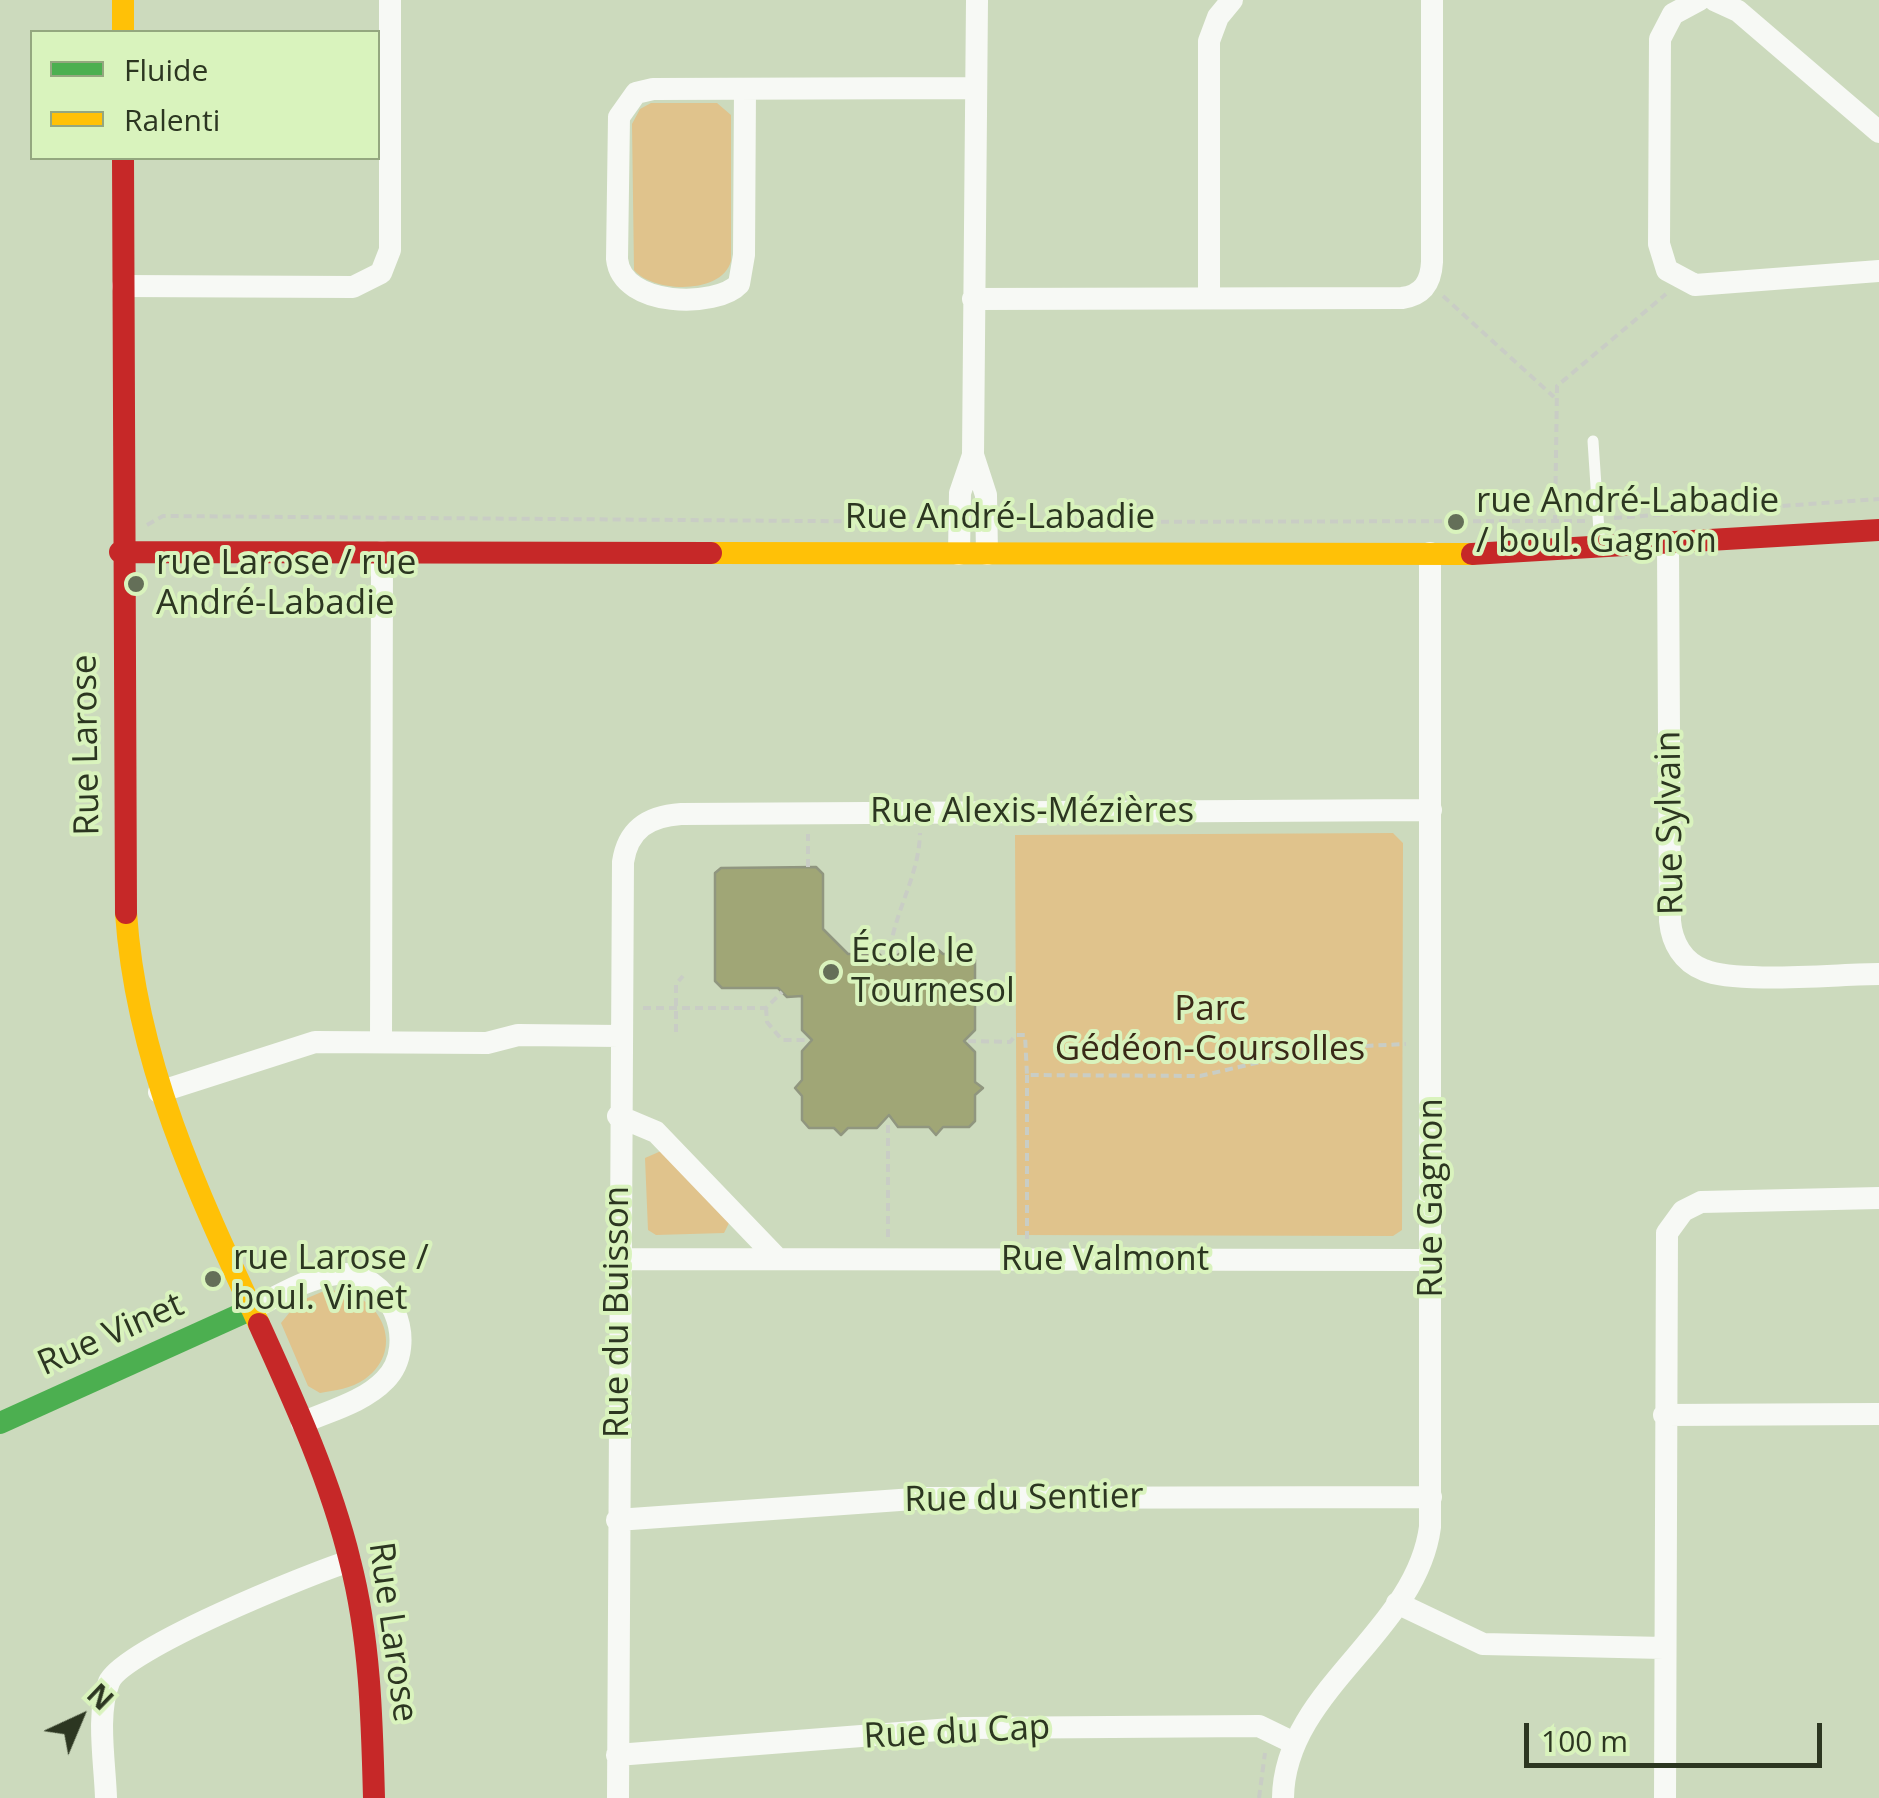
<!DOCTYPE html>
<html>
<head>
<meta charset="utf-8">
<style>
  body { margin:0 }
  #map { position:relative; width:1879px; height:1798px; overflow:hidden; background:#ccdabd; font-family:"Open Sans",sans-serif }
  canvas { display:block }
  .legend { position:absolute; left:30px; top:30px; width:350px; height:130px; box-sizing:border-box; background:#d9f3bd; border:2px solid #94a77f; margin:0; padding:12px 18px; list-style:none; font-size:30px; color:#2c3621 }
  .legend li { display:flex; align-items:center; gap:20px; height:50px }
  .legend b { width:50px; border:2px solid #94a77f }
  .north { position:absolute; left:30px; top:1668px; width:100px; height:100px; -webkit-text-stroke:8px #d9f3bd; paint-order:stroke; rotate:44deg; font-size:28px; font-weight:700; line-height:40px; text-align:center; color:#2c3621 }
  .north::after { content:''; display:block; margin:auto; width:35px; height:45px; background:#2c3621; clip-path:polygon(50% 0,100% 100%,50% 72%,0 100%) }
  .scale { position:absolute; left:1524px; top:1723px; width:298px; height:45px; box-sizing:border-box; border:5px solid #2c3621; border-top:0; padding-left:12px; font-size:30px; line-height:35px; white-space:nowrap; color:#2c3621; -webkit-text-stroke:8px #d9f3bd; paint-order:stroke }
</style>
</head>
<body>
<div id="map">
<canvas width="1879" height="1798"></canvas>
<ul class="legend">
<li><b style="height:12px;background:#4caf50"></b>Fluide</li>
<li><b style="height:12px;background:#ffc107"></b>Ralenti</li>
</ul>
<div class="north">N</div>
<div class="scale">100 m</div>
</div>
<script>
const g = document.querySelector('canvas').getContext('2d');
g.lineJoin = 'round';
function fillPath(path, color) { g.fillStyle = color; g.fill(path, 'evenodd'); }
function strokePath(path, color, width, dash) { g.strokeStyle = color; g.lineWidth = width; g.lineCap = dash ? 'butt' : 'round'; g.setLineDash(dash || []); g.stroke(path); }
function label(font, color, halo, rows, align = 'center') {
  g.font = font + ' "Open Sans",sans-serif'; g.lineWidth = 8; g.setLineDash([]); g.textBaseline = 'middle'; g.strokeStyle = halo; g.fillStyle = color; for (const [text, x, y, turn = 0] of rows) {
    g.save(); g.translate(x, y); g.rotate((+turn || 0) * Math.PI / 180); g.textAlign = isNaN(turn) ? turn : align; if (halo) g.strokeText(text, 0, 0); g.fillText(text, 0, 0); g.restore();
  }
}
fillPath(new Path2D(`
  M651 103H717L731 115V261C722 295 653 293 634 270L632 124 640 109Z
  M1393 833 1403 843 1402 1230 1393 1236 1017 1235 1015 835Z
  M661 1151 730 1221 724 1233 656 1235 648 1230 645 1158Z
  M324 1291C375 1284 411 1346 365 1379 351 1389 335 1390 320 1393L308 1386 281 1323 298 1302Z`), '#e0c38c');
const building = new Path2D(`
  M816 867 823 874V929L848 954H879L889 964 899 954H929L935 947 943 954H969L975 960V987L983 993 975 1001V1030L964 1041 975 1052V1082L983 1088 975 1095V1121L969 1127H943L936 1135 929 1127H898L889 1115 877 1128H848L841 1135 834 1128H809L802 1120V1096L795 1088 802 1080V1051L812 1040 802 1030V996L787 997 778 988H722L715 981V873L721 868Z`);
fillPath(building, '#a0a676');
strokePath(building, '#90967f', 2.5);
strokePath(new Path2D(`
  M1443 296 1554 397
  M1614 518 1879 499
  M1005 522 1585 521
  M1555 523 1557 386 1666 294
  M147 525 163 516 940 522
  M808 867V834
  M889 961C891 916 919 879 920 833
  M643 1008H766L782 992
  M766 1008 767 1022 782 1040H809
  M676 1032V984L683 976
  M968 1041 1010 1042 1016 1035H1025L1027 1075 1200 1076 1321 1048 1406 1044
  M1027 1075V1241
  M888 1237V1120
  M1259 1798 1265 1753`), '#c9cdc5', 4, [8, 5]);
strokePath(new Path2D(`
  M1593 441 1600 546`), '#f7f9f5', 11);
strokePath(new Path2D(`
  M1699 0 1673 14 1660 39 1659 244 1667 270 1695 285 1879 271
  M1714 0 1738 11 1879 132
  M745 89 744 255 739 284C717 308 622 308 617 259L619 117 636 93 653 89 973 88
  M123 286 353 287 381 273 390 250V0
  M1209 297V41L1218 17 1232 0
  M973 299 1402 298C1423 295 1431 282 1432 262V0
  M973 455 986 495 987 554
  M1668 546 1670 921C1672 943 1683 962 1704 970 1737 984 1839 974 1879 974
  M959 554 960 493 973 455 977 0
  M381 1042 382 552
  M159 1092 315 1042 487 1043 518 1035 620 1036
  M618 1116 656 1132 778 1259
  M618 1259 1432 1260
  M250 1310C276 1297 307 1278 336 1274 390 1268 421 1344 385 1380 364 1402 329 1411 302 1423
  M1664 1415 1879 1414
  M617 1520 928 1498 1431 1497
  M1397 1603 1483 1644 1664 1648
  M617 1755 964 1728 1259 1726 1294 1743
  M106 1798C105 1763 96 1714 109 1682 123 1649 309 1574 350 1561
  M618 1798 623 862C628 829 649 816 681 814L1431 810
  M1283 1798C1284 1690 1416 1633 1430 1527V553
  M1665 1798 1667 1233 1683 1211 1701 1202 1879 1198`), '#f7f9f5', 22);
strokePath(new Path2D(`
  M0 1423 250 1310`), '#4caf50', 22);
strokePath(new Path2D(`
  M123 0V32
  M711 553 1472 554
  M126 913C136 1061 197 1192 259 1324`), '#ffc107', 22);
strokePath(new Path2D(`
  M123 158 126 913
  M120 552 711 553
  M1472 554 1879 530
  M259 1324C294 1401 330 1479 350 1561 370 1638 372 1719 374 1798`), '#c62828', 22);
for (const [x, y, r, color] of [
  [1456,522,10,"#646f58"],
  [136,584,10,"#646f58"],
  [831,972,10,"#646f58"],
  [213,1279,10,"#646f58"]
]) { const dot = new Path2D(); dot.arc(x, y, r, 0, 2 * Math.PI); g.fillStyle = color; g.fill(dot); strokePath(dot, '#d9f3bd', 4); }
label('35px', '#2c3621', '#d9f3bd', [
  ["rue André-Labadie",1476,502],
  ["/ boul. Gagnon",1476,542],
  ["rue Larose / rue",156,564],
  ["André-Labadie",156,604],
  ["École le",851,952],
  ["Tournesol",851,992],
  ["rue Larose /",233,1259],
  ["boul. Vinet",233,1299]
], 'left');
label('35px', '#2c3621', '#d9f3bd', [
  ["Rue André-Labadie",1000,518],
  ["Rue Larose",87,745,-91],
  ["Rue Alexis-Mézières",1032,812],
  ["Rue Sylvain",1671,823,-91],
  ["Rue Gagnon",1432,1198,-90],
  ["Rue Valmont",1105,1260],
  ["Rue du Buisson",618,1312,-90],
  ["Rue Vinet",111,1335,-24],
  ["Rue du Sentier",1024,1499,-1],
  ["Rue Larose",392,1632,82],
  ["Rue du Cap",957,1733,-3]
]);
label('35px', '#392917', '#d9f3bd', [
  ["Parc",1210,1010],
  ["Gédéon-Coursolles",1210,1050]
]);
</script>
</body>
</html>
